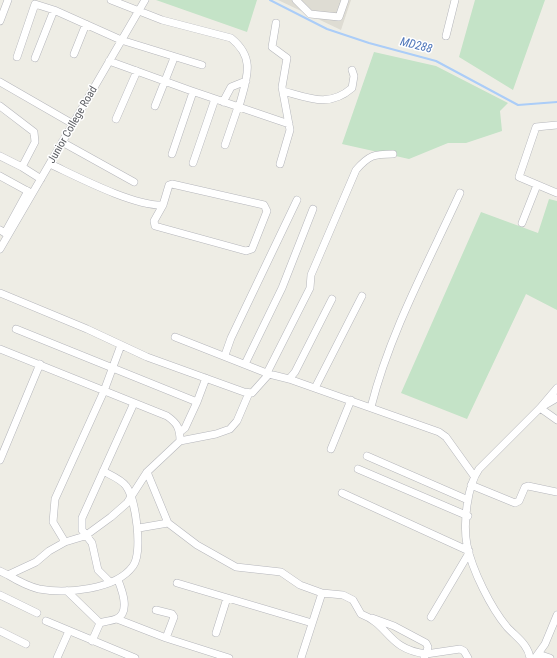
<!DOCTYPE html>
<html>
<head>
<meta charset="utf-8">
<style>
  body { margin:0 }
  canvas { display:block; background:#eeede5 }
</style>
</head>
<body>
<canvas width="557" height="658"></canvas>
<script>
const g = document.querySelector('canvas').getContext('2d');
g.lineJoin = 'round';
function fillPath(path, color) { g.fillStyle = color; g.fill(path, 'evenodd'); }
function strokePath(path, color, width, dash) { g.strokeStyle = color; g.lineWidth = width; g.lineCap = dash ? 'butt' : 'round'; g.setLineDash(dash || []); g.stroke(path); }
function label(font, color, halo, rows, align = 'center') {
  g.font = font + ' "Roboto Condensed",sans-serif'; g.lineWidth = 3; g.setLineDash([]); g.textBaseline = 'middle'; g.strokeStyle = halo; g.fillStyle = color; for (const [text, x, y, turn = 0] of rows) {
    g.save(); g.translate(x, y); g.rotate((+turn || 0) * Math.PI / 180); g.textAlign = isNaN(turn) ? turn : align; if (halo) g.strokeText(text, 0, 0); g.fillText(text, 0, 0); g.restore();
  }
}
fillPath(new Path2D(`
  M278 0H351L341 30Z`), '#dedcd3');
fillPath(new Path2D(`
  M156 0H257L247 32Z
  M475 0H545L513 90 459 57Z
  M374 52 436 66 508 103 500 111 502 131 466 143H448L409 159 342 144Z
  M549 199 557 201V310L526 294 467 419 401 393 481 212 538 233Z`), '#c4e3c7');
strokePath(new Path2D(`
  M270 0 327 29 369 43 436 61 518 105 557 102`), '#abcdf8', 2);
const minor = new Path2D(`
  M111 0 162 20 231 38C257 59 246 79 239 107
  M296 0 310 14 339 17 345 0
  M0 21 8 0
  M276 23 272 47 287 58 282 87 290 130 280 164
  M446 36 455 0
  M74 54 86 24
  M17 57 35 4 54 10 121 40 202 65
  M35 58 54 10
  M109 61 189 90 289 124
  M0 82 73 124
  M283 91C309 98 329 108 352 88L354 76 352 70
  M223 102 231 87 246 81
  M0 106 34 132 35 142 22 167
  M155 106 174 58
  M116 119 137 71
  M557 125 536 127 519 177 557 193
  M62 142 134 182
  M225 145 238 107
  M172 154 193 92
  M0 156 22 167 41 179
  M193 163 215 99
  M50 164C78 177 133 206 163 205L169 185 172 184 264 205 267 211 252 249 246 251 155 226 154 221 163 205
  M0 176 31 193
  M522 223 537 185
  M0 230 5 233 28 191
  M0 249 145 0
  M0 293 87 329 147 357 244 392 252 393 269 374
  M16 329 197 402 206 378
  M175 337 269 374 289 379 439 432 446 437 474 476
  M0 349 167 416C177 423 180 428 180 441
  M225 355 231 338 297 200
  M245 364 282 288 313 209
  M267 373 310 288 311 275 356 170C369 155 374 154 393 154
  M289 379 295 372 332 299
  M315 388 362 296
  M545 405 557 398
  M371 407C390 332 428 263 460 193
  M540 408 557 420
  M180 432 185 428 197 402
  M331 449 351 400
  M367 456 468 500
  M0 460 40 364
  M358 469 468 516
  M147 472 168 523
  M471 485 515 503 519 501 525 487 528 486 557 492
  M342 493 469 551
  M139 528 168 523 197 545 236 567 281 572 300 585 322 593 343 595 353 600 361 614C390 625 387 649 426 654L424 658
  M65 542 53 522 55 499 104 391 121 345
  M0 571 8 575 36 562 49 551 65 542 85 536 111 517 127 503 147 472 180 441 216 434 230 429 237 421 249 393
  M8 575C18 581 27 586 39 589 65 594 116 590 133 566 143 553 136 499 126 486 121 479 110 475 103 471
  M110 582 98 570 92 543 82 530V518L134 403
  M177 583 312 623
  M67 591 100 623
  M0 595 37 613
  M156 610 172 614 174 617 166 638
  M431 617 469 553
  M372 618 394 626 426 643 428 647 426 654 460 649 464 651 468 658
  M117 619 166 638 229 658
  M46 621 135 658
  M0 631 26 644
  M216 633 227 598
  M92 641 100 623C105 621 111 621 116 619 131 613 122 590 118 580
  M538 654 550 658
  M57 658 69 631
  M301 658 322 593
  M530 658C528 644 516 637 507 627 491 608 472 570 467 545 463 524 467 486 479 469L540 408 557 388
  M535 658 545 644 557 615`);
strokePath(minor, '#b5b6bb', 8);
strokePath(minor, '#fff', 7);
label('11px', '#5d5f64', '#fff', [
  ["Junior College Road",73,125,-60]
]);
label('italic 12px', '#4f76ba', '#fff', [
  ["MD288",416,46,14]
]);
</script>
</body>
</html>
